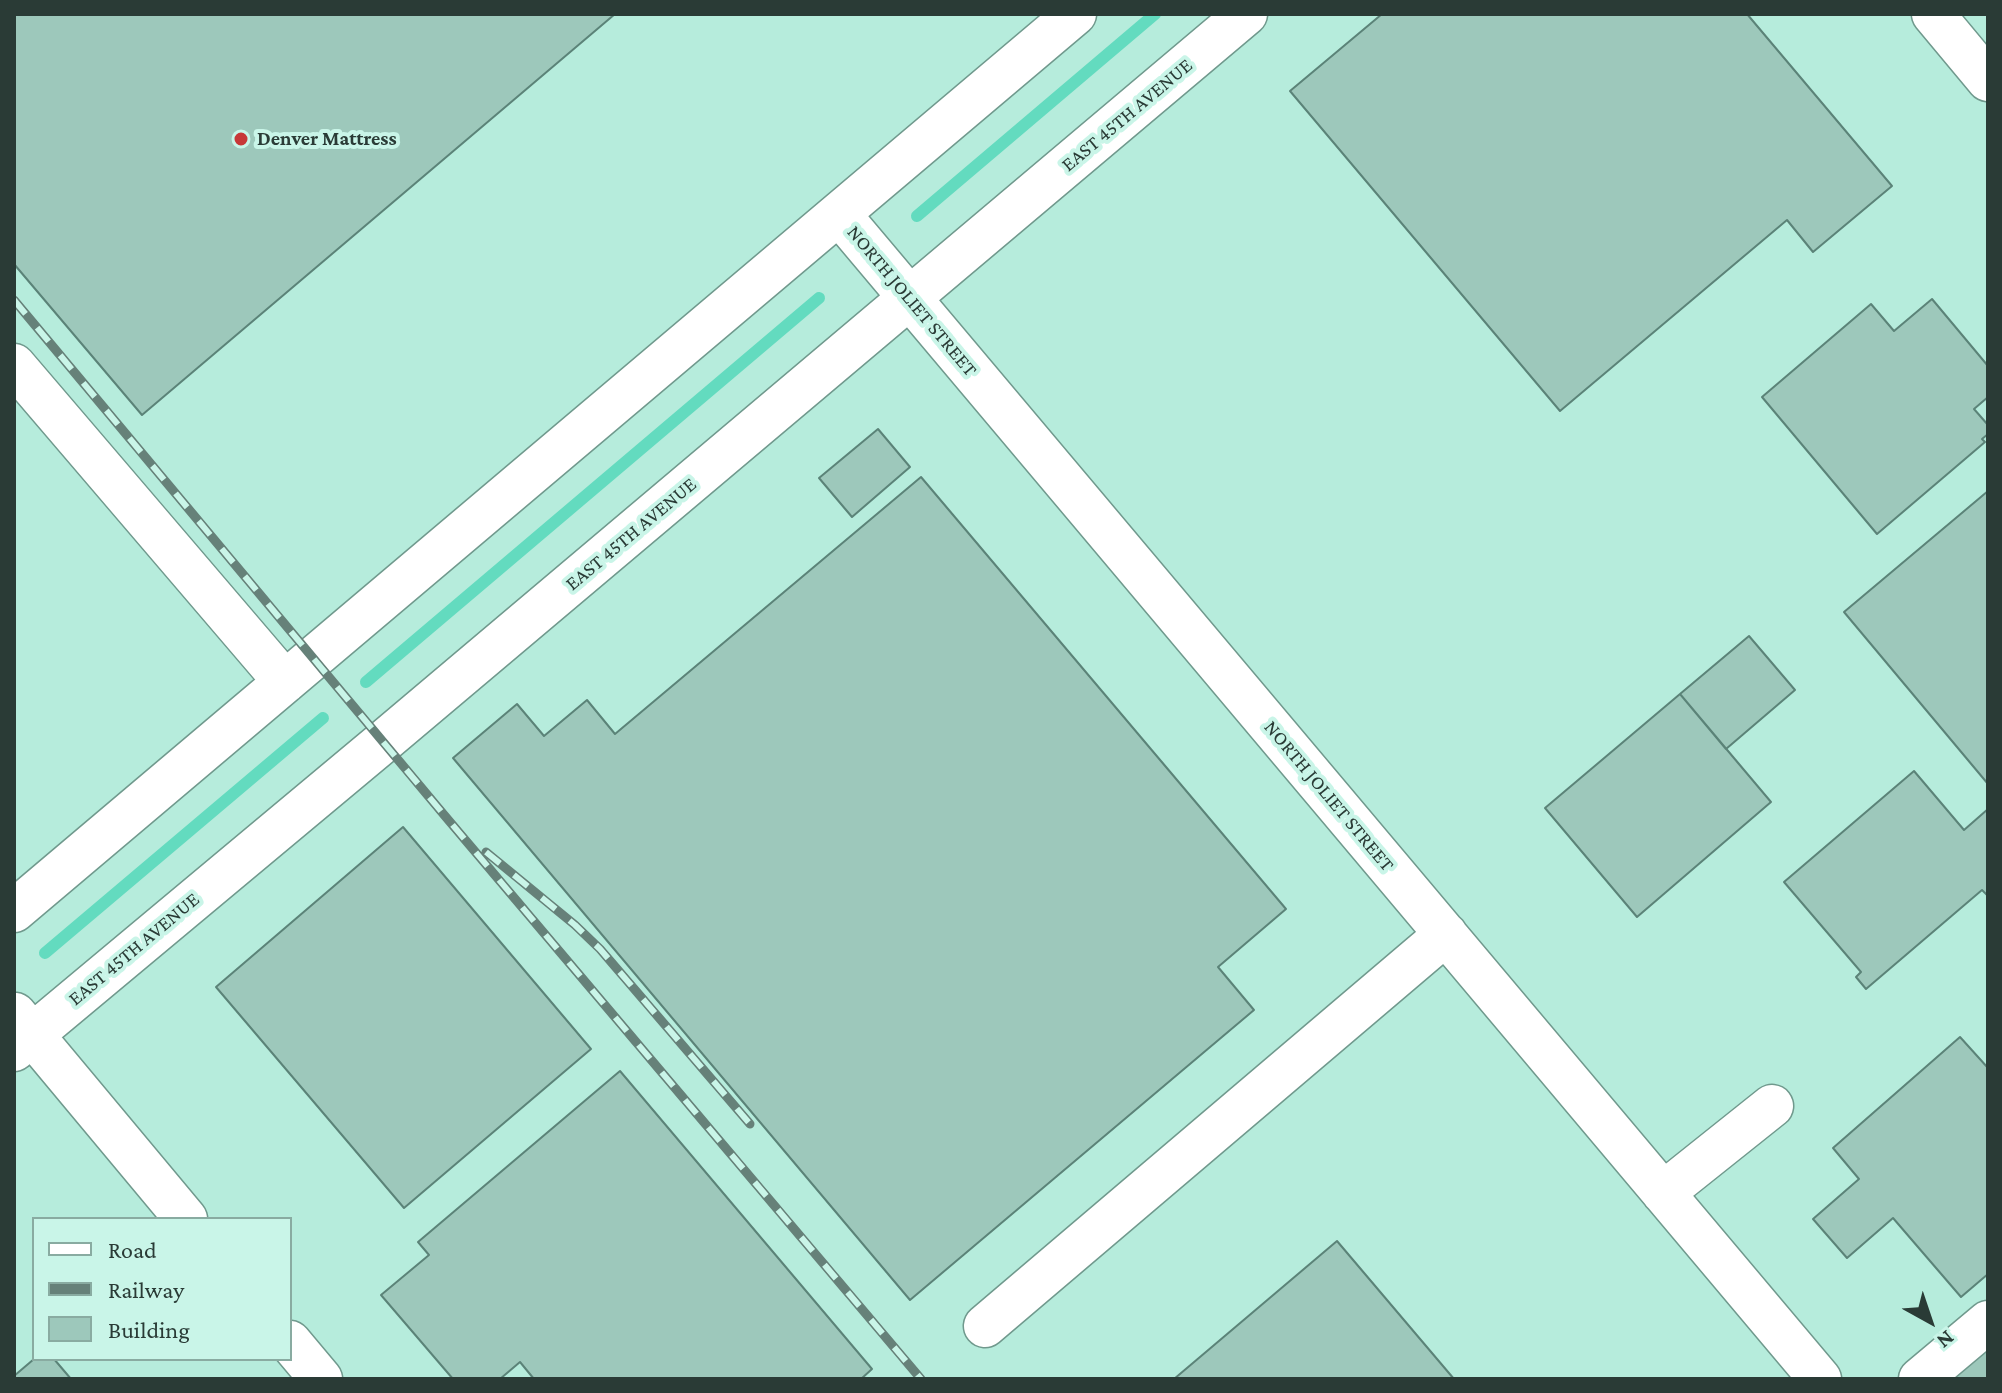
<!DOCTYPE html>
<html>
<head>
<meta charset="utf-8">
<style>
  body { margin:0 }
  #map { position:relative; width:2002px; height:1393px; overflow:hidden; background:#c9f5e8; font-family:"Crimson Pro",serif }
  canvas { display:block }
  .frame { position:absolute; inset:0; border:16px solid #2a3b36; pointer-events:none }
  .legend { position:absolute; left:32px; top:1217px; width:260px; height:144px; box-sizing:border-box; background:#c9f5e8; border:2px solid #89aba1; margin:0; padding:10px 14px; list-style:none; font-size:24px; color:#2a3b36 }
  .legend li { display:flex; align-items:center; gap:16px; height:40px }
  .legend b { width:40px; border:2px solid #89aba1 }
  .north { position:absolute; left:1890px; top:1281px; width:80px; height:80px; -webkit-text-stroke:6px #c9f5e8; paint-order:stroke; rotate:140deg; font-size:22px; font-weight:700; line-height:32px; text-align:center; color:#2a3b36 }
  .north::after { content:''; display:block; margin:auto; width:28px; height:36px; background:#2a3b36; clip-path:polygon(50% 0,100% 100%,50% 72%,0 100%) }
</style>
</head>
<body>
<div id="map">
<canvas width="2002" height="1393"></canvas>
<div class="frame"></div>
<ul class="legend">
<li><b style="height:10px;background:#fff"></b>Road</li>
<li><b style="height:10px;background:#668179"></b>Railway</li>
<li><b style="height:22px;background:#9dc8bb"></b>Building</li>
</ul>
<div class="north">N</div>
</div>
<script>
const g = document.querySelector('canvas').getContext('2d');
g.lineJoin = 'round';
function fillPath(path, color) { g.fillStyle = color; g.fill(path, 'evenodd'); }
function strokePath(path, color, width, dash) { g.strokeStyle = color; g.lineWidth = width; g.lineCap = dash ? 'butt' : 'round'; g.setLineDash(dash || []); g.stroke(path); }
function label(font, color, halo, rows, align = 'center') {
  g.font = font + ' "Crimson Pro",serif'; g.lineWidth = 8; g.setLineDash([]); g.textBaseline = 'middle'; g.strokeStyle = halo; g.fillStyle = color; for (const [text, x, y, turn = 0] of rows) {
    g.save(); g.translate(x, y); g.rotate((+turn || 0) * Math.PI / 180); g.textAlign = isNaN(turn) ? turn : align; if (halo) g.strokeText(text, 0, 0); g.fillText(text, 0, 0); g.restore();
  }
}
fillPath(new Path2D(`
  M14 14H1988V1379H14ZM34 1219H290V1359H34Z`), '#b6ecdc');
strokePath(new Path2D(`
  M917 216 1155 14
  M366 682 819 298
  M45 953 323 718`), '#63dbbf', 12);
const building = new Path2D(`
  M14 14H615L142 415 14 264Z
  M1382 14H1747L1892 186 1813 252 1787 220 1560 411 1290 91Z
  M1932 299 1988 366V397L1974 409 1988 425V434L1982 439 1985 442 1877 534 1762 397 1871 304 1894 331Z
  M878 429 910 467 852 517 819 478Z
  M921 477 1286 909 1218 967 1254 1010 910 1300 453 758 517 704 544 736 587 700 615 734Z
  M1988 491V784L1844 612Z
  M1749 636 1795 690 1726 749 1680 694Z
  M1680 694 1771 802 1637 917 1545 808Z
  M1914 771 1964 830 1988 809V896L1982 890 1866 989 1856 977 1861 972 1784 882Z
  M403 827 591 1049 404 1208 216 987Z
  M1960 1037 1988 1068V1274L1961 1297 1893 1218 1847 1258 1813 1219 1859 1179 1833 1148Z
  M620 1071 872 1369 861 1379H534L520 1362 500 1379H453L381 1295 429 1255 418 1242Z
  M1337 1241 1454 1379H1174Z
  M1988 1334V1379H1950Z
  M34 1359H54L71 1379H14V1376Z`);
fillPath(building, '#9dc8bb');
strokePath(building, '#5b8378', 2);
const minor = new Path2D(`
  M1933 14 1988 80
  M839 214 1820 1379
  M14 365 285 682
  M14 911 1075 14
  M15 1014 186 1219
  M14 1050 383 742 1246 14
  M1663 1193 1772 1106
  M985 1326 1446 934
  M290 1342 321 1379
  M1920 1379 1988 1322`);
strokePath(minor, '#70998d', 45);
strokePath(minor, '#fff', 42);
const rail = new Path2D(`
  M14 300 445 816 921 1379
  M486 852 575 925 600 949 750 1124`);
strokePath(rail, '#668179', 9);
strokePath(rail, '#c9f5e8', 6, [18]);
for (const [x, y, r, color] of [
  [241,139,8,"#c73838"]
]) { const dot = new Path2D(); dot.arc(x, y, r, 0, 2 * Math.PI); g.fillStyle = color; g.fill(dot); strokePath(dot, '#c9f5e8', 3); }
label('20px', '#2a3b36', '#c9f5e8', [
  ["EAST 45TH AVENUE",1127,115,-40],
  ["NORTH JOLIET STREET",912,301,50],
  ["EAST 45TH AVENUE",631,534,-40],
  ["NORTH JOLIET STREET",1329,796,50],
  ["EAST 45TH AVENUE",134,949,-40]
]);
label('bold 20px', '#2a3b36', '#c9f5e8', [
  ["Denver Mattress",257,139]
], 'left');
</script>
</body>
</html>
